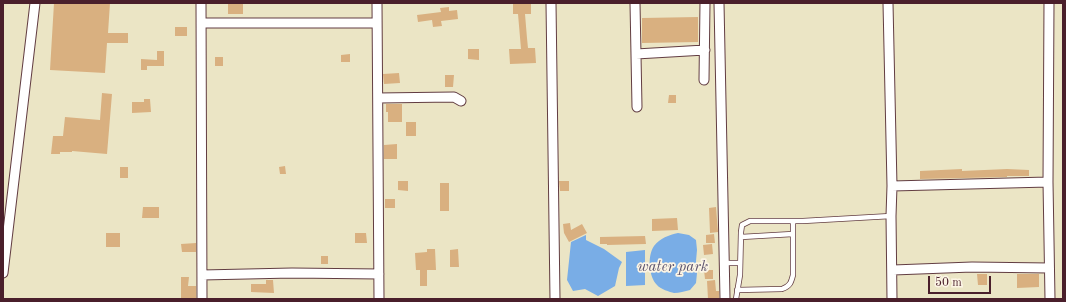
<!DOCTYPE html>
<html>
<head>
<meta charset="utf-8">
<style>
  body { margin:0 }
  #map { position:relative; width:1066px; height:302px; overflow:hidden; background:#ebe5c5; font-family:"Old Standard TT",serif }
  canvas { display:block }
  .frame { position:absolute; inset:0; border:4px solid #4a1f2b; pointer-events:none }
  .scale { position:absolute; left:928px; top:276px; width:63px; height:18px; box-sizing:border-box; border:2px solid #4a1f2b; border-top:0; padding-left:5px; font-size:12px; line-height:14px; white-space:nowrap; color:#4a1f2b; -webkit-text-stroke:3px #fcf5e5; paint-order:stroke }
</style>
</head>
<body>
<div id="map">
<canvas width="1066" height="302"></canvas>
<div class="frame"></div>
<div class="scale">50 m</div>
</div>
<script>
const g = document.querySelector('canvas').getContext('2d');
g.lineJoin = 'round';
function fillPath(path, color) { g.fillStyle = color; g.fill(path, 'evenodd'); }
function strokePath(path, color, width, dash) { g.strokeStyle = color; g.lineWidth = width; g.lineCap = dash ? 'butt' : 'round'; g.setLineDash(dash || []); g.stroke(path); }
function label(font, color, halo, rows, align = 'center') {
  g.font = font + ' "Old Standard TT",serif'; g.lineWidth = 3.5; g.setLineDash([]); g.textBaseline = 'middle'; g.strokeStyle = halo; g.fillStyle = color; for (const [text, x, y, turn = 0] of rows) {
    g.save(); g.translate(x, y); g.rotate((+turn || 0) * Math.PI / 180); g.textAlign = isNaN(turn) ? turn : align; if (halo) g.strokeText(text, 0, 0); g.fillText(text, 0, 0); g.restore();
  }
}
fillPath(new Path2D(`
  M678 233 689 235 696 240 697 250 696 261 697 273 696 283 690 290C685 291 679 293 674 293 670 292 660 289 657 285 649 277 647 256 654 246 660 238 669 235 678 233Z
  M586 235V240L604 249 622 262 619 268 615 286 598 296 585 289 573 291 567 280 571 242Z
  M645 250V285L626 286V252Z`), '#79ade6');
fillPath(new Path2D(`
  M54 3H110L108 33H128V43H107L105 73 50 70Z
  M228 3H243V14H228Z
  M513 3H531V14H525L527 38 528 48H535L536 63 510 64 509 49H521L518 14H513Z
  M449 7V11L457 10 458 19 441 21 442 26 433 27 432 20 418 22 417 15 441 12 440 8Z
  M698 17V42L642 43V18Z
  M175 27H187V36H175Z
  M468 49H479V60L468 59Z
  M157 51H164V66H147V70H141V59L157 60Z
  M350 54V62H341V55Z
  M215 57H223V66H215Z
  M399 73 400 83 384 84 383 74Z
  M445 75H454L453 87H445Z
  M102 93 112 94 107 154 72 151V152H60V154H51L53 136H63L65 117 100 120Z
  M669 95H676V103H668Z
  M144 99H150L151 112 132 113V102H144Z
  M386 104H402V122H388V112H386Z
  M406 122H416V136H406Z
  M397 144V159H384V145Z
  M285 166 286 174H280L279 167Z
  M120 167H128V178H120Z
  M962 169V171L1007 169 1029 170V176H1007V177L920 179V171Z
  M398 181H408V191L398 190Z
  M559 181H569V191H560Z
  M440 183H449V211H440Z
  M385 199H395V208H385Z
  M143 207H159V218H142Z
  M716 207 718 232 710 233 709 208Z
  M677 218 678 230 652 231V219Z
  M570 223 571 230 582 224 587 233 569 242 564 233 563 224Z
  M106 233H120V247H106Z
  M355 233H366L367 243H355Z
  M714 234 715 243H706V235Z
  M645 236 646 244 607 245V244H600V237Z
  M196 243V252H182L181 244Z
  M712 244 713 254 704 255 703 245Z
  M427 249H435L436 270H427V286H420V270H416L415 253 427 252Z
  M458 249 459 267H450V250Z
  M321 256H328V264H321Z
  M704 270H713V279H705Z
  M977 274H987V285H978Z
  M1017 274H1039V287L1017 288Z
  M181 277H189L188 286H196V299H181Z
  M266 280H273L274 293 251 292V284H266Z
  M715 280 716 291H719V299H708L707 281Z`), '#d9b080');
const lane = new Path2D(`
  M741 237 793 234
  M724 263H740
  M737 290 782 289C790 286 791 283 793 275V221
  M736 299 740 275 741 232 742 225 750 221H803L891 216`);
const street = new Path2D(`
  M201 3 202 299
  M377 3 379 299
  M551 3 555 299
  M635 3 637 107
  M719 3 725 299
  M888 3 892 186 891 216 892 299
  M1049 3 1048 182 1050 299
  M201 23H377
  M636 54 705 50
  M704 80 705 3
  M378 98 454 97 461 101
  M892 186 1048 182
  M893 270 972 267 1049 268
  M3 273 35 3
  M202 275 292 273 379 274`);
strokePath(lane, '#623d42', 6);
strokePath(street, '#623d42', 11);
strokePath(lane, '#fff', 4.5);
strokePath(street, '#fff', 9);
label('italic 15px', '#5a516c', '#fcf5e5', [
  ["water park",673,267]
]);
</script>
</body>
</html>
